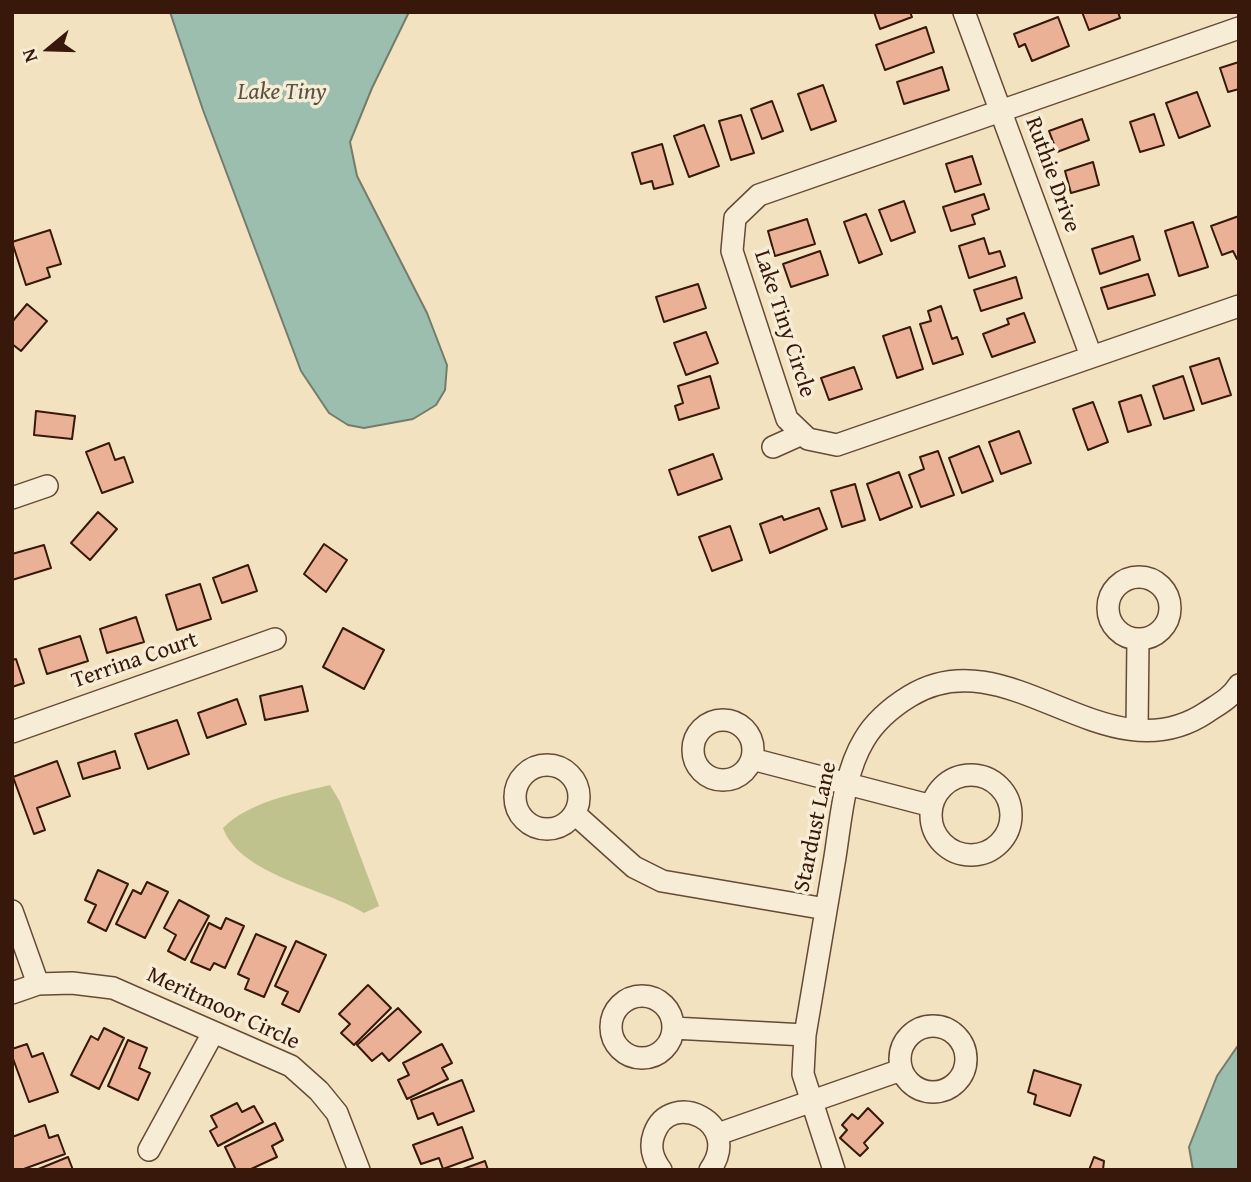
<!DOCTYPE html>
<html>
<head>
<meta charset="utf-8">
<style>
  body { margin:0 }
  #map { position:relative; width:1251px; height:1182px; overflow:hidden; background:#f2e2bf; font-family:"Gentium Book Plus",serif }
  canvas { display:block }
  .frame { position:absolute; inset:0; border:14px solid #37180a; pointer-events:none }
  .north { position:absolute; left:14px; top:14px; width:70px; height:70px; -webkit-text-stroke:5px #f7ecd5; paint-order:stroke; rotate:251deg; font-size:19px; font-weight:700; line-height:28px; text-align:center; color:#37180a }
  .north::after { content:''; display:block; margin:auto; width:24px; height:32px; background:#37180a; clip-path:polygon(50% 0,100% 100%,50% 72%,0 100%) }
</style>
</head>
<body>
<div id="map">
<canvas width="1251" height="1182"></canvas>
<div class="frame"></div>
<div class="north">N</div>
</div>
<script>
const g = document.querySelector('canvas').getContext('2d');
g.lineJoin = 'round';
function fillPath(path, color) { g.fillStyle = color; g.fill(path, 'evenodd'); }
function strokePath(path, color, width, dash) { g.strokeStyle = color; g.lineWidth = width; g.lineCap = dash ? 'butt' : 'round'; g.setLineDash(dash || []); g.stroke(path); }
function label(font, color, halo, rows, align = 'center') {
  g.font = font + ' "Gentium Book Plus",serif'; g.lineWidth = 7; g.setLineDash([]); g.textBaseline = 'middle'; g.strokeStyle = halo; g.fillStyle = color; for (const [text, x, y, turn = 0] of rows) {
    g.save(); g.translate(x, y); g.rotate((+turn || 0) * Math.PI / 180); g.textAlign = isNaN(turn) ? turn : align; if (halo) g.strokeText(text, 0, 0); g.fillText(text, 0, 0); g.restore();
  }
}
fillPath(new Path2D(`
  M330 785 340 802 379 906 364 913C324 888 240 875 223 828 250 801 294 794 330 785Z`), '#c0c28e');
const water = new Path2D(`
  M170 12H409L372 88 350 142 357 176 427 313 447 365 445 390 436 405 413 419 364 428 348 425 329 413 301 371 203 110Z
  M1239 1044V1170H1193L1189 1147 1217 1076Z`);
fillPath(water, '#9cbeae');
strokePath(water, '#747c6c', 2);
const building = new Path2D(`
  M874 12H910L912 17 880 29Z
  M1082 12H1118L1120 18 1089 30Z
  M1058 17 1069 46 1032 61 1025 44 1019 47 1014 34Z
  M926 27 934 52 885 70 876 45Z
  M1239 62V89L1228 92 1220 68Z
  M942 67 949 90 904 104 897 82Z
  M823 85 836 121 811 130 798 94Z
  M1197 92 1210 126 1179 138 1166 103Z
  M772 101 783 131 762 139 751 109Z
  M1154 114 1164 145 1140 152 1130 122Z
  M741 115 754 153 731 160 719 121Z
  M1082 119 1089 140 1057 152 1049 131Z
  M704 125 719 166 689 177 674 136Z
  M662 144 673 184 654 189 652 181 641 184 632 153Z
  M972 156 981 184 955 192 946 164Z
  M1093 162 1099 185 1071 193 1065 171Z
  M984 194 989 209 972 215 975 224 951 231 943 207Z
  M904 201 915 232 891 241 879 210Z
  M866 214 882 254 859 263 844 222Z
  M1239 216V259H1237L1233 251 1222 255 1211 226Z
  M807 219 815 244 775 256 768 231Z
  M1193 222 1208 267 1179 276 1165 231Z
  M50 230 61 264 47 268 50 277 26 285 12 242Z
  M1133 236 1140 260 1100 274 1092 249Z
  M984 238 989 254 1000 251 1005 266 969 278 959 246Z
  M820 251 828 275 791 287 783 264Z
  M1148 274 1155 295 1108 309 1101 288Z
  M1016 277 1022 298 981 311 974 290Z
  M698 284 706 308 664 322 656 297Z
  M27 304 47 321 21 351 12 344V322Z
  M941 306 952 339 957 337 963 354 933 364 920 324 931 321 928 311Z
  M1024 313 1035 342 992 357 983 334 1009 324 1007 319Z
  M910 327 923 369 897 378 883 336Z
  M706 332 718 363 686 375 674 343Z
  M1219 358 1231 395 1202 404 1190 367Z
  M854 367 862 389 829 400 821 378Z
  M710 376 719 408 679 420 675 406 683 403 678 386Z
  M1183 376 1194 410 1164 419 1153 386Z
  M1141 395 1151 425 1128 432 1119 402Z
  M1093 402 1108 442 1088 450 1073 409Z
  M36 411 75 416 72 439 34 435Z
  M1019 431 1031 463 1001 474 989 442Z
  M109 443 115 460 124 457 133 482 102 493 86 452Z
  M979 446 993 481 962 493 949 458Z
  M938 451 954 495 921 507 909 475 924 469 920 457Z
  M713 454 722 479 678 495 669 470Z
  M899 472 912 507 880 520 867 484Z
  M855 484 865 520 842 527 831 491Z
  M819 508 827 529 770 553 760 524 782 516 784 520Z
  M98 512 117 529 90 560 71 543Z
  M730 526 742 560 712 571 699 537Z
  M324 544 347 560 326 592 304 574Z
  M44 545 51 568 12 580V554Z
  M248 565 257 591 222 603 213 578Z
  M200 584 211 619 177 630 166 595Z
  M136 617 144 642 107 653 100 629Z
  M343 628 384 650 364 689 323 667Z
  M80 636 88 661 47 674 39 649Z
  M16 659 24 683 12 687V660Z
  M302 686 308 711 265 720 260 696Z
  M237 699 246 724 207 738 198 713Z
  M177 720 189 754 148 769 135 734Z
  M115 751 120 768 83 779 78 763Z
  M57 761 70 796 37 808 45 830 34 834 13 777Z
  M98 870 128 884 106 931 88 922 96 905 85 900Z
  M147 882 168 892 145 938 116 924 133 890 141 894Z
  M179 900 209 916 185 960 168 951 176 935 164 928Z
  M226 918 244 926 225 968 214 963 210 970 191 962 209 923 221 929Z
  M256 934 286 947 264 997 245 989 249 979 238 974Z
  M296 941 326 955 299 1012 282 1004 288 992 275 986Z
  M368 985 391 1008 354 1045 341 1033 350 1024 339 1014Z
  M398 1008 421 1032 389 1061 382 1053 372 1061 357 1045Z
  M104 1028 124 1038 99 1089 71 1075 91 1036 98 1040Z
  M128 1040 147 1048 139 1068 150 1073 138 1100 108 1086Z
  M27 1044 32 1057 43 1053 58 1092 29 1102 12 1056V1049Z
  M442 1044 452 1063 442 1068 448 1079 407 1099 398 1080 409 1075 403 1063Z
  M1034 1070 1081 1085 1070 1116 1034 1104 1036 1095 1028 1092Z
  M462 1080 474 1111 438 1125 433 1113 418 1119 411 1100Z
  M237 1103 242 1112 254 1106 263 1122 218 1146 210 1131 217 1127 211 1116Z
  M868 1108 883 1123 864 1143 868 1148 860 1156 840 1138 847 1130 842 1125 852 1114 858 1119Z
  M275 1123 283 1140 272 1146 277 1157 249 1170H236L225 1147Z
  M45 1125 49 1138 58 1135 65 1154 21 1170H12V1137Z
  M462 1127 473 1158 443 1169 439 1158 421 1164 413 1145Z
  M68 1157 73 1170H36Z
  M1094 1157 1104 1161 1103 1170H1089Z
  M485 1161 488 1170H460Z`);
fillPath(building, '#eab196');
strokePath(building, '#37180a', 2);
const minor = new Path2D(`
  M964 12 1091 356
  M1239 28 759 195 735 218 732 251 787 419 808 439 837 445 1239 306
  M773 447 802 434
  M12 498 47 486
  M1108 608a31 31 0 1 1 62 0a31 31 0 1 1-62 0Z
  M693 750a30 30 0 1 1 60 0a30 30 0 1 1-60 0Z
  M1137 730 1138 639
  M12 732 275 639
  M752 759 932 806
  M515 797a32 32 0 1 1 64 0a32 32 0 1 1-64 0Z
  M931 815a40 40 0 1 1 80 0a40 40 0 1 1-80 0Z
  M575 814 634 867 662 881 826 909
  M12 911 38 984
  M12 993 38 984 72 983 113 988 291 1066 319 1091 337 1113 359 1170
  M611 1027a31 31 0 1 1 62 0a31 31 0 1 1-62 0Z
  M900 1059a33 33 0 1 1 66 0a33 33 0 1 1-66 0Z
  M673 1028 805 1035
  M718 1134 901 1070
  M149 1150 213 1033
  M661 1170C653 1159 649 1148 654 1134 670 1088 744 1122 710 1170
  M834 1170 803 1074 805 1035C815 976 825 917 835 857 841 819 844 773 864 740 875 721 892 707 910 696 1009 635 1106 780 1207 712 1219 704 1231 698 1239 685`);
strokePath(minor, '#664a37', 24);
strokePath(minor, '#f7ecd5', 21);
label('23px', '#37180a', '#f7ecd5', [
  ["Ruthie Drive",1052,175,70],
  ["Lake Tiny Circle",784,324,72],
  ["Terrina Court",135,661,-19],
  ["Stardust Lane",816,827,-78],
  ["Meritmoor Circle",223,1009,25]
]);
label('italic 24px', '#5a5243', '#f7ecd5', [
  ["Lake Tiny",282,93]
]);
</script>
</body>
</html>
